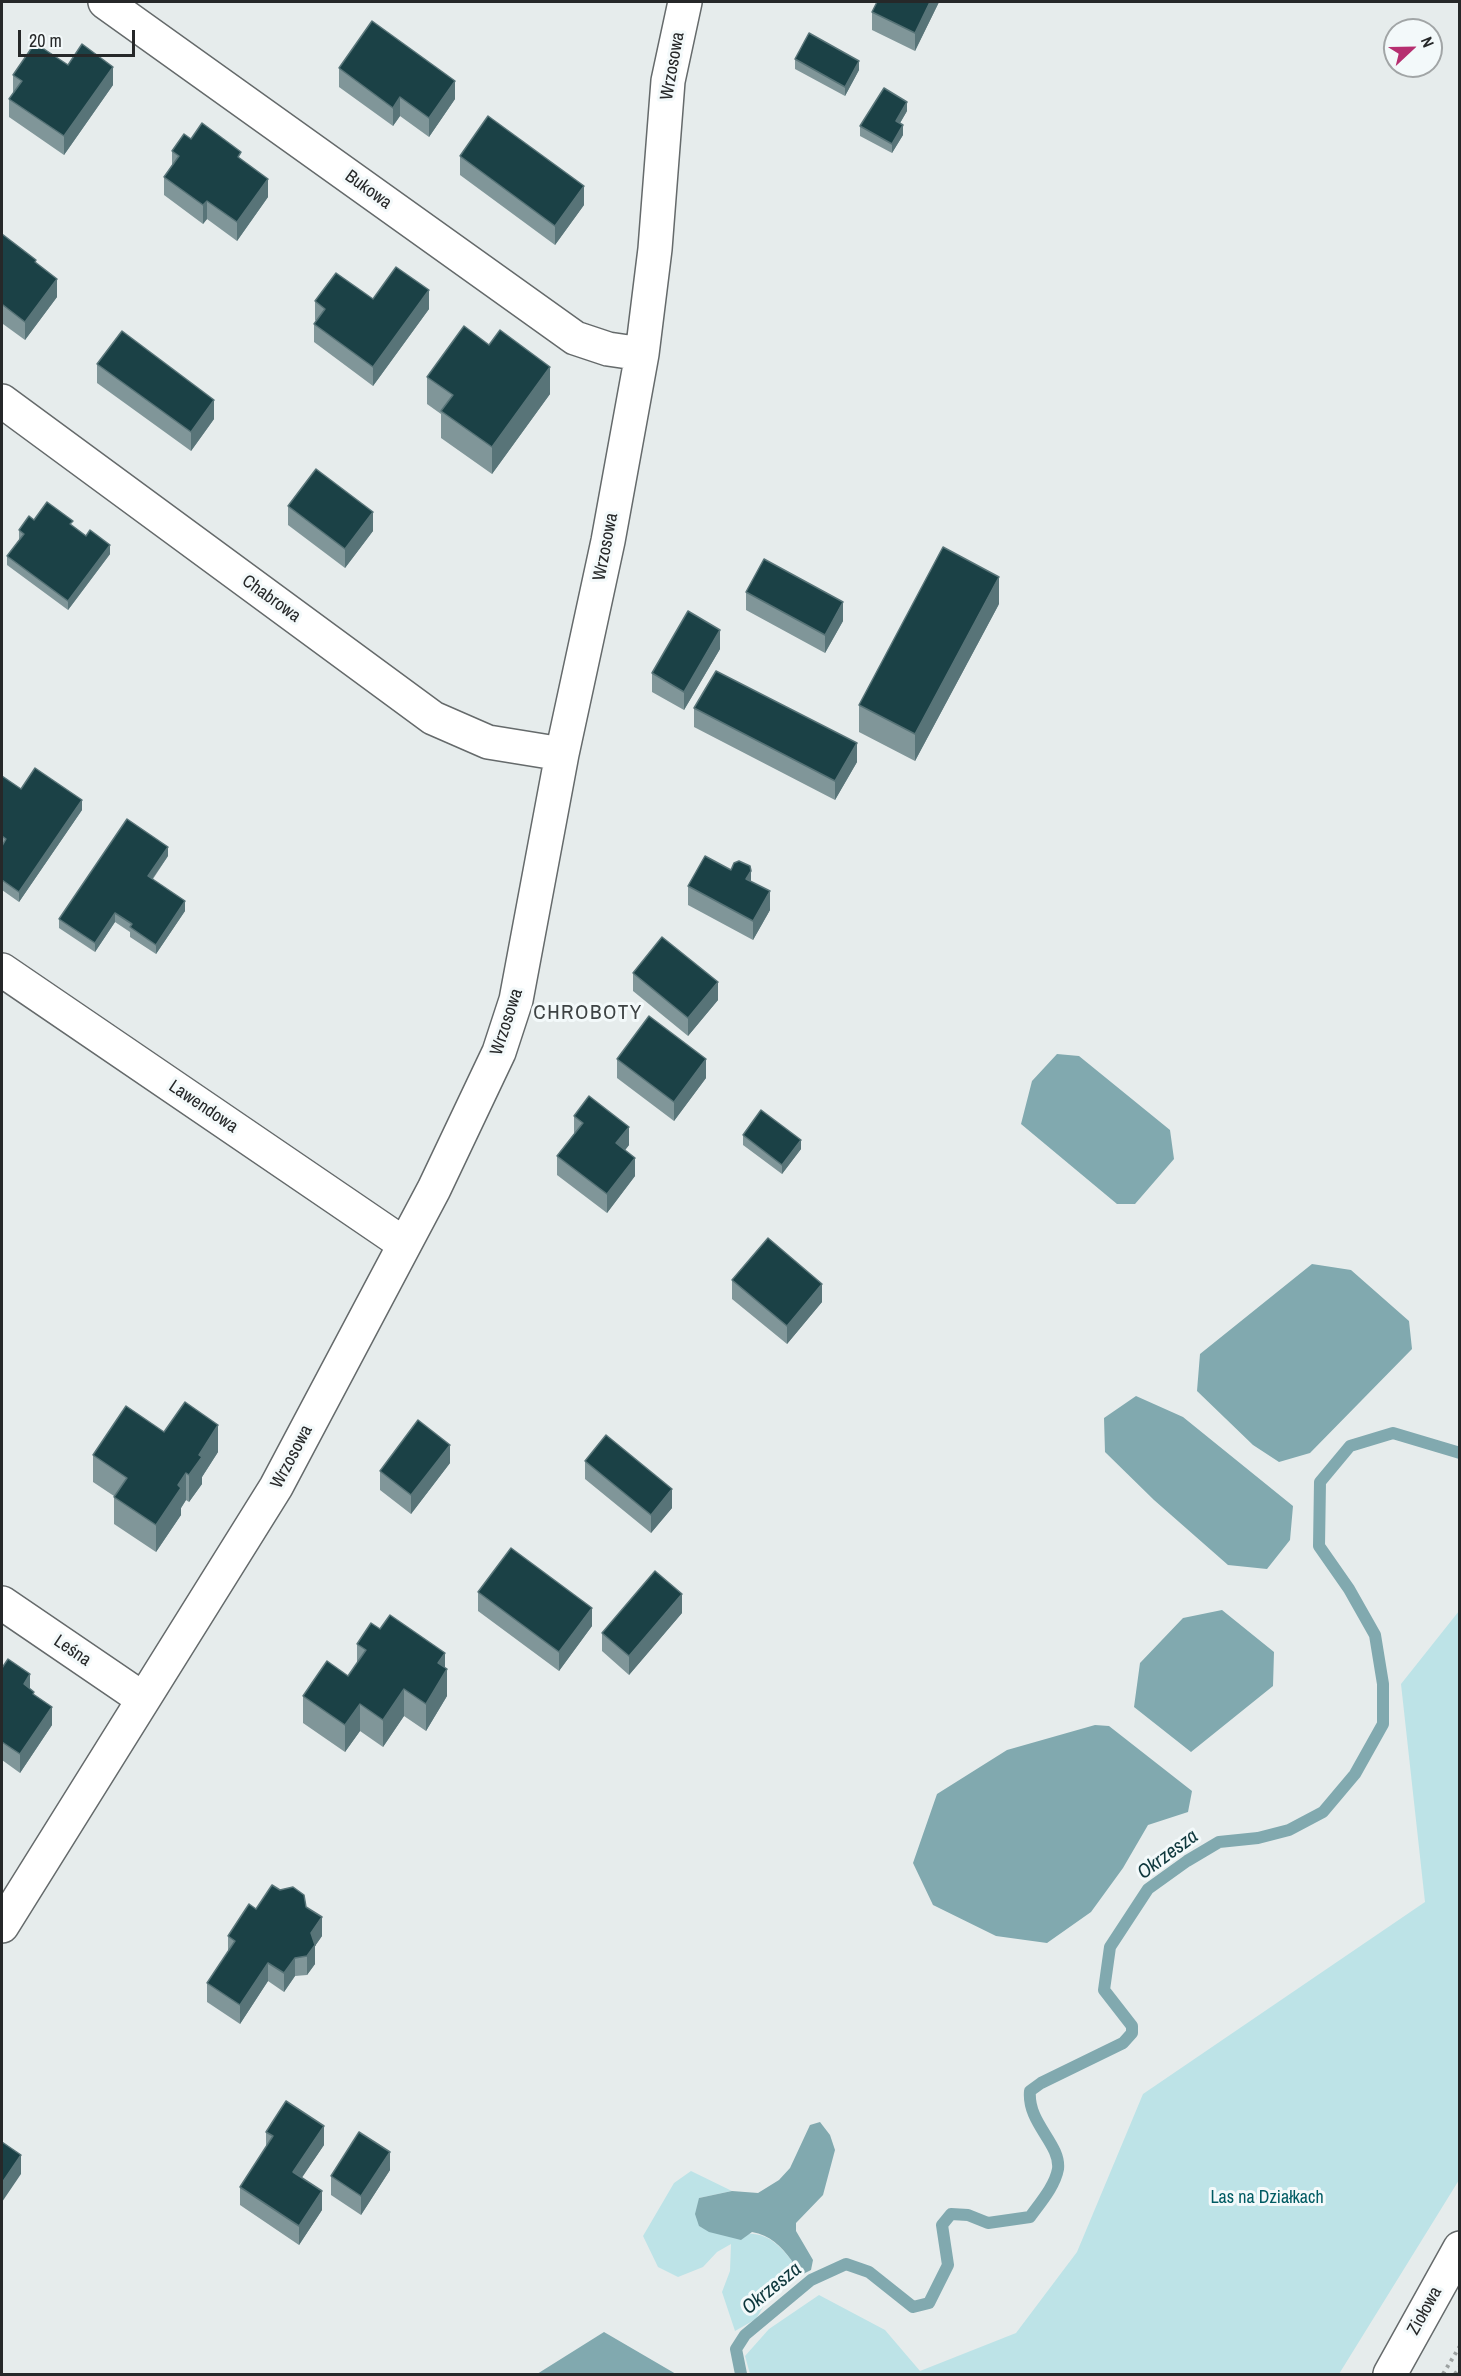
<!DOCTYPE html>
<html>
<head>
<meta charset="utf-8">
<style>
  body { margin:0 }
  #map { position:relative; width:1461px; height:2376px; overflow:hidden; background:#e6ecec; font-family:"Archivo Narrow",sans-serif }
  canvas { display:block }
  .frame { position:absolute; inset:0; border:3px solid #262829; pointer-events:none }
  .north { position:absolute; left:1383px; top:18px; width:60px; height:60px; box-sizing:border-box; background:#f3f9fa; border:2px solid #a1a5a6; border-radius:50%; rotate:68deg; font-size:16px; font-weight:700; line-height:24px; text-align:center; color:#262829 }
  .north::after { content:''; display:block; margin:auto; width:21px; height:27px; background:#b62f70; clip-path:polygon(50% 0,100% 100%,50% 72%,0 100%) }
  .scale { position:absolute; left:18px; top:30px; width:117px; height:27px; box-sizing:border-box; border:3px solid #262829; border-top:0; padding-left:8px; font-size:18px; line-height:21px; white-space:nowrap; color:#262829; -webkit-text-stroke:4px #f3f9fa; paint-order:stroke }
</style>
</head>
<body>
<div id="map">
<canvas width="1461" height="2376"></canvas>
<div class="frame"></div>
<div class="north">N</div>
<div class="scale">20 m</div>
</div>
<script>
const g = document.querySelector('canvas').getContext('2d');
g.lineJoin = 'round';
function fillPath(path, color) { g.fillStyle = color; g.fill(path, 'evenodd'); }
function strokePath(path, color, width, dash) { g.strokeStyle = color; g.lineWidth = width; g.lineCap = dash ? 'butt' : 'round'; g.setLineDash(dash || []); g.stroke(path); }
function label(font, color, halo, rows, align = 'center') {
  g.font = font + ' "Archivo Narrow",sans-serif'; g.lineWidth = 6; g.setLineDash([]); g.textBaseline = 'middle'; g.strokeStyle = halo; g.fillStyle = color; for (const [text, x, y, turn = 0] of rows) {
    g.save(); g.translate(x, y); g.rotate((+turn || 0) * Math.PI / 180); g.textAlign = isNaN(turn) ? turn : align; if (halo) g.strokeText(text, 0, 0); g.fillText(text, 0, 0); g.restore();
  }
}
fillPath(new Path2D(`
  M1459 1611V2180L1339 2374H750L745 2356 769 2329 819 2295 885 2330 920 2371 1016 2333 1077 2252 1143 2094 1425 1902 1401 1684Z
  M691 2171 732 2191 699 2198V2226C740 2249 755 2212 792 2261L790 2277 766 2302 756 2319 735 2331 722 2292 730 2271 731 2244 717 2252 703 2267 678 2277 658 2267 643 2236 674 2183Z`), '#bde3e7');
fillPath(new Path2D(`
  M1057 1054 1079 1056 1170 1130 1174 1159 1135 1204H1117L1021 1124 1032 1081Z
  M1312 1264 1351 1270 1409 1321 1412 1349 1310 1453 1279 1462 1253 1445 1197 1391 1200 1354Z
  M1136 1396 1183 1417 1293 1506 1290 1540 1267 1569 1228 1565 1154 1500 1105 1452 1104 1418Z
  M1222 1610 1274 1652 1273 1686 1191 1752 1134 1707 1140 1663 1183 1618Z
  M1095 1725 1109 1726 1192 1791 1188 1812 1148 1825 1123 1868 1091 1912 1047 1943 996 1936 933 1905 913 1863 937 1794 1007 1750Z
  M820 2122 830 2135 835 2150 823 2195 796 2223V2231L813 2260 811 2270 801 2275 791 2268 792 2261C781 2246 770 2235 752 2232L741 2240 709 2232 699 2226 695 2214 699 2198 732 2191 758 2193 779 2180 790 2168 810 2125Z
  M604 2332 676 2374H537Z`), '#81a9af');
strokePath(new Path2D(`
  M741 2374 736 2349 745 2335 811 2280 846 2264 869 2272 913 2307 929 2303 948 2265 942 2225 951 2214 968 2215 988 2223 1030 2217C1040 2203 1055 2186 1058 2169 1061 2144 1027 2123 1030 2091L1041 2083 1123 2043 1132 2033V2026L1104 1990 1110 1947 1148 1889 1187 1861 1219 1842 1258 1838 1289 1830 1323 1812 1355 1774 1383 1724V1684L1375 1635 1349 1589 1319 1546 1320 1482 1350 1446 1393 1433 1460 1453`), '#81a9af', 12);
const street = new Path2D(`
  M105 2 575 338 608 349 642 354
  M2 401 433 718 488 742 562 754
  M2 970 404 1244
  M2 1603 143 1699
  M2 1926 276 1487 434 1189 499 1052 516 1000 562 754 608 541 642 354 655 249 668 81 685 2
  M1390 2374 1460 2248`);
strokePath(street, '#656a6b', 36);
strokePath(new Path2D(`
  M1443 2374 1460 2346
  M1455 2374 1460 2367`), '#9ca1a1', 4, [3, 4.5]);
strokePath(street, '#fff', 33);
fillPath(new Path2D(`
  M877 2H939L915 51 872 30V12Z
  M795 59 859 70 845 96 795 69Z
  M68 65 113 85 64 155 9 117V99L13 94V75Z
  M339 68 455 99 429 137 400 116 393 126 339 87Z
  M907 111 900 123 903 135 892 153 860 136V126Z
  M191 139 241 159 268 197 237 241 207 219 203 224 164 195V177L172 165V151Z
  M460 156 584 205 555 245 460 175Z
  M2 234 36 264 57 297 25 340 3 324 2 326Z
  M373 299 429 309 373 386 314 342V324L316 321 315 320V301Z
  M97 364 214 419 191 451 97 383Z
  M427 377 550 394 492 474 441 438V414L427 404Z
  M288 506 373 531 345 568 288 525Z
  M34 520 73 526 110 554 68 610 7 565V556L19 540V530Z
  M746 592 843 621 825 653 746 610Z
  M999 604 915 761 859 732V705Z
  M720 649 684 710 652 692V673Z
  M694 708 857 762 835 800 694 727Z
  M2 776 21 789 82 810 19 902 2 890Z
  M168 856 153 879 185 911 156 954 130 937V932L115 922 95 952 59 928V919Z
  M751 881 770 910 753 940 688 905V886Z
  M633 973 718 1000 688 1036 633 991Z
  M617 1059 706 1078 674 1121 617 1078Z
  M574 1116 629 1145 625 1150 635 1176 607 1213 557 1175V1156L574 1134Z
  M743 1135 801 1149 782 1174 743 1145Z
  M732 1280 822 1302 787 1344 732 1299Z
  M164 1432 218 1452 202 1477V1484L189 1502 186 1500 181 1508V1515L156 1552 114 1524V1496L93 1482V1455Z
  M585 1461 672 1508 651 1533 585 1479Z
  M450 1463 411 1514 380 1490V1471Z
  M478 1592 592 1626 559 1671 478 1611Z
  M682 1613 629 1675 602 1651V1633Z
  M380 1629 445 1668 447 1696 426 1731 404 1716 383 1747 360 1731 345 1752 303 1723V1696L348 1676 357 1663V1644Z
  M2 1668 30 1689 52 1725 20 1773 2 1760Z
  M306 1907 322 1936 315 1946V1964L307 1975 295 1976 284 1992 268 1981 240 2024 207 2002V1983L228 1952V1936L256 1909Z
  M266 2132 324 2145 301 2178 322 2210 299 2245 240 2205V2187L266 2147Z
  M390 2170 361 2215 331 2195V2176Z`), '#809699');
fillPath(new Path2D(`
  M930 2H939L915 51V33Z
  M859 61V70L845 96V87Z
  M113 67V85L64 155V136Z
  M455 81V99L429 137V118Z
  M400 97V116L393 126V108Z
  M907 102V111L896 130V121Z
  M903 125V135L892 153V144Z
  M268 179V197L237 241V222Z
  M584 186V205L555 245V226Z
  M207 201V219L203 224V205Z
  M57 279V297L25 340V322Z
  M429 290V309L373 386V367Z
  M3 305V324L2 326V307Z
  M550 367V394L492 474V447Z
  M214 400V419L191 451V432Z
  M373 512V531L345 568V549Z
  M110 545V554L68 610V601Z
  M999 577V604L915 761V734Z
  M843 602V621L825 653V635Z
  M720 630V649L684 710V692Z
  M857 743V762L835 800V781Z
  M82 800V810L19 902V892Z
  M168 847V856L148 885V876Z
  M751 871V890L746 879Z
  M770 891V910L753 940V921Z
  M185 901V911L156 954V945Z
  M115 913V922L95 952V943Z
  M718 982V1000L688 1036V1018Z
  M706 1059V1078L674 1121V1102Z
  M629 1127V1145L616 1162V1143Z
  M801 1140V1149L782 1174V1165Z
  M635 1158V1176L607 1213V1194Z
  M822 1284V1302L787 1344V1326Z
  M218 1425V1452L202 1477V1484L189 1502V1475L199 1455Z
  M450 1445V1463L411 1514V1495Z
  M186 1473V1500L181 1508V1515L156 1552V1525L178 1485Z
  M672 1489V1508L651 1533V1515Z
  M682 1594V1613L629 1675V1656Z
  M592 1608V1626L559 1671V1652Z
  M445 1653V1672L447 1669V1696L426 1731V1704L438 1663Z
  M30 1674V1693L24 1684Z
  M404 1689V1716L383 1747V1720Z
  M360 1704V1731L345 1752V1725Z
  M52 1707V1725L20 1773V1754Z
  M322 1917V1936L315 1946V1964L307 1975V1956L311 1933Z
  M295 1958V1976L284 1992V1973Z
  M268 1963V1981L240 2024V2005Z
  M324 2126V2145L293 2191V2172Z
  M390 2152V2170L361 2215V2196Z
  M21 2155V2174L2 2202V2183Z
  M322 2191V2210L299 2245V2226Z`), '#587478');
const building = new Path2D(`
  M877 2H930L915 33 872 12Z
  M372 21 455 81 429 118 400 97 393 108 339 68Z
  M809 33 859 61 845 87 795 59Z
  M35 43 68 65 82 44 113 67 64 136 9 99 22 81 13 75Z
  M884 88 907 102 896 121 903 125 892 144 860 126Z
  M488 116 584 186 555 226 460 156Z
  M202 123 241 152 238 157 268 179 237 222 207 201 203 205 164 177 179 156 172 151 184 134 191 139Z
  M2 234 36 260 35 262 57 279 25 322 3 305 2 307Z
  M396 267 429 290 373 367 314 324 325 309 315 301 336 273 373 299Z
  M464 326 489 345 500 330 550 367 492 447 441 411 453 395 427 377Z
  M122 331 214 400 191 432 97 364Z
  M316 469 373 512 345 549 288 506Z
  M47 502 73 521 70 524 86 536 90 530 110 545 68 601 7 556 24 534 19 530 29 516 34 520Z
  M943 547 999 577 915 734 859 705Z
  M764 559 843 602 825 635 746 592Z
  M688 611 720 630 684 692 652 673Z
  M716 671 857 743 835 781 694 708Z
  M35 768 82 800 19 892 2 880V846L6 839 2 836V776L21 789Z
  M127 819 168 847 148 876 185 901 156 945 130 927 132 924 115 913 95 943 59 919Z
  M705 856 731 870 734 863 739 861 750 866 751 871 746 879 770 891 753 921 688 886Z
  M662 937 718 982 688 1018 633 973Z
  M649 1016 706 1059 674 1102 617 1059Z
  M589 1096 629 1127 616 1143 635 1158 607 1194 557 1156 583 1123 574 1116Z
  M761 1110 801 1140 782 1165 743 1135Z
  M768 1238 822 1284 787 1326 732 1280Z
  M185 1402 218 1425 199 1455 202 1457 189 1475 186 1473 178 1485 181 1488 156 1525 114 1497 127 1478 93 1455 126 1406 164 1432Z
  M418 1420 450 1445 411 1495 380 1471Z
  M606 1435 672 1489 651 1515 585 1461Z
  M511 1548 592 1608 559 1652 478 1592Z
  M655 1571 682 1594 629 1656 602 1633Z
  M390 1615 445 1653 438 1663 447 1669 426 1704 404 1689 383 1720 360 1704 345 1725 303 1696 327 1661 348 1676 366 1650 357 1644 371 1623 380 1629Z
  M8 1659 30 1674 24 1684 34 1692 33 1694 52 1707 20 1754 2 1742V1668Z
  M272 1885 280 1890 293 1887 304 1895 306 1907 322 1917 311 1933 315 1945 307 1956 295 1958 284 1973 268 1963 240 2005 207 1983 235 1941 228 1936 249 1904 256 1909Z
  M286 2101 324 2126 293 2172 322 2191 299 2226 240 2187 273 2136 266 2132Z
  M359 2132 390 2152 361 2196 331 2176Z
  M2 2142 21 2155 2 2183Z`);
fillPath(building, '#1b4146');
strokePath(building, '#587478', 1.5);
label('18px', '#262829', '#f3f9fa', [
  ["Wrzosowa",673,66,-80],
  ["Bukowa",368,190,36],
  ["Wrzosowa",606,547,-79],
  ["Chabrowa",271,599,36],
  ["Wrzosowa",507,1022,-72],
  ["Lawendowa",203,1107,34],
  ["Wrzosowa",292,1457,-62],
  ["Leśna",72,1651,34],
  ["Ziołowa",1425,2311,-61]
]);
label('18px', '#005b63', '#f3f9fa', [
  ["Las na Działkach",1267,2198]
]);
label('italic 20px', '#0e373c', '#f3f9fa', [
  ["Okrzesza",1168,1855,-36],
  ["Okrzesza",772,2289,-39]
]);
g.letterSpacing = '1.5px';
label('21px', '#3e4344', '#f3f9fa', [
  ["CHROBOTY",588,1013]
]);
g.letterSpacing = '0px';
</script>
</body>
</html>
